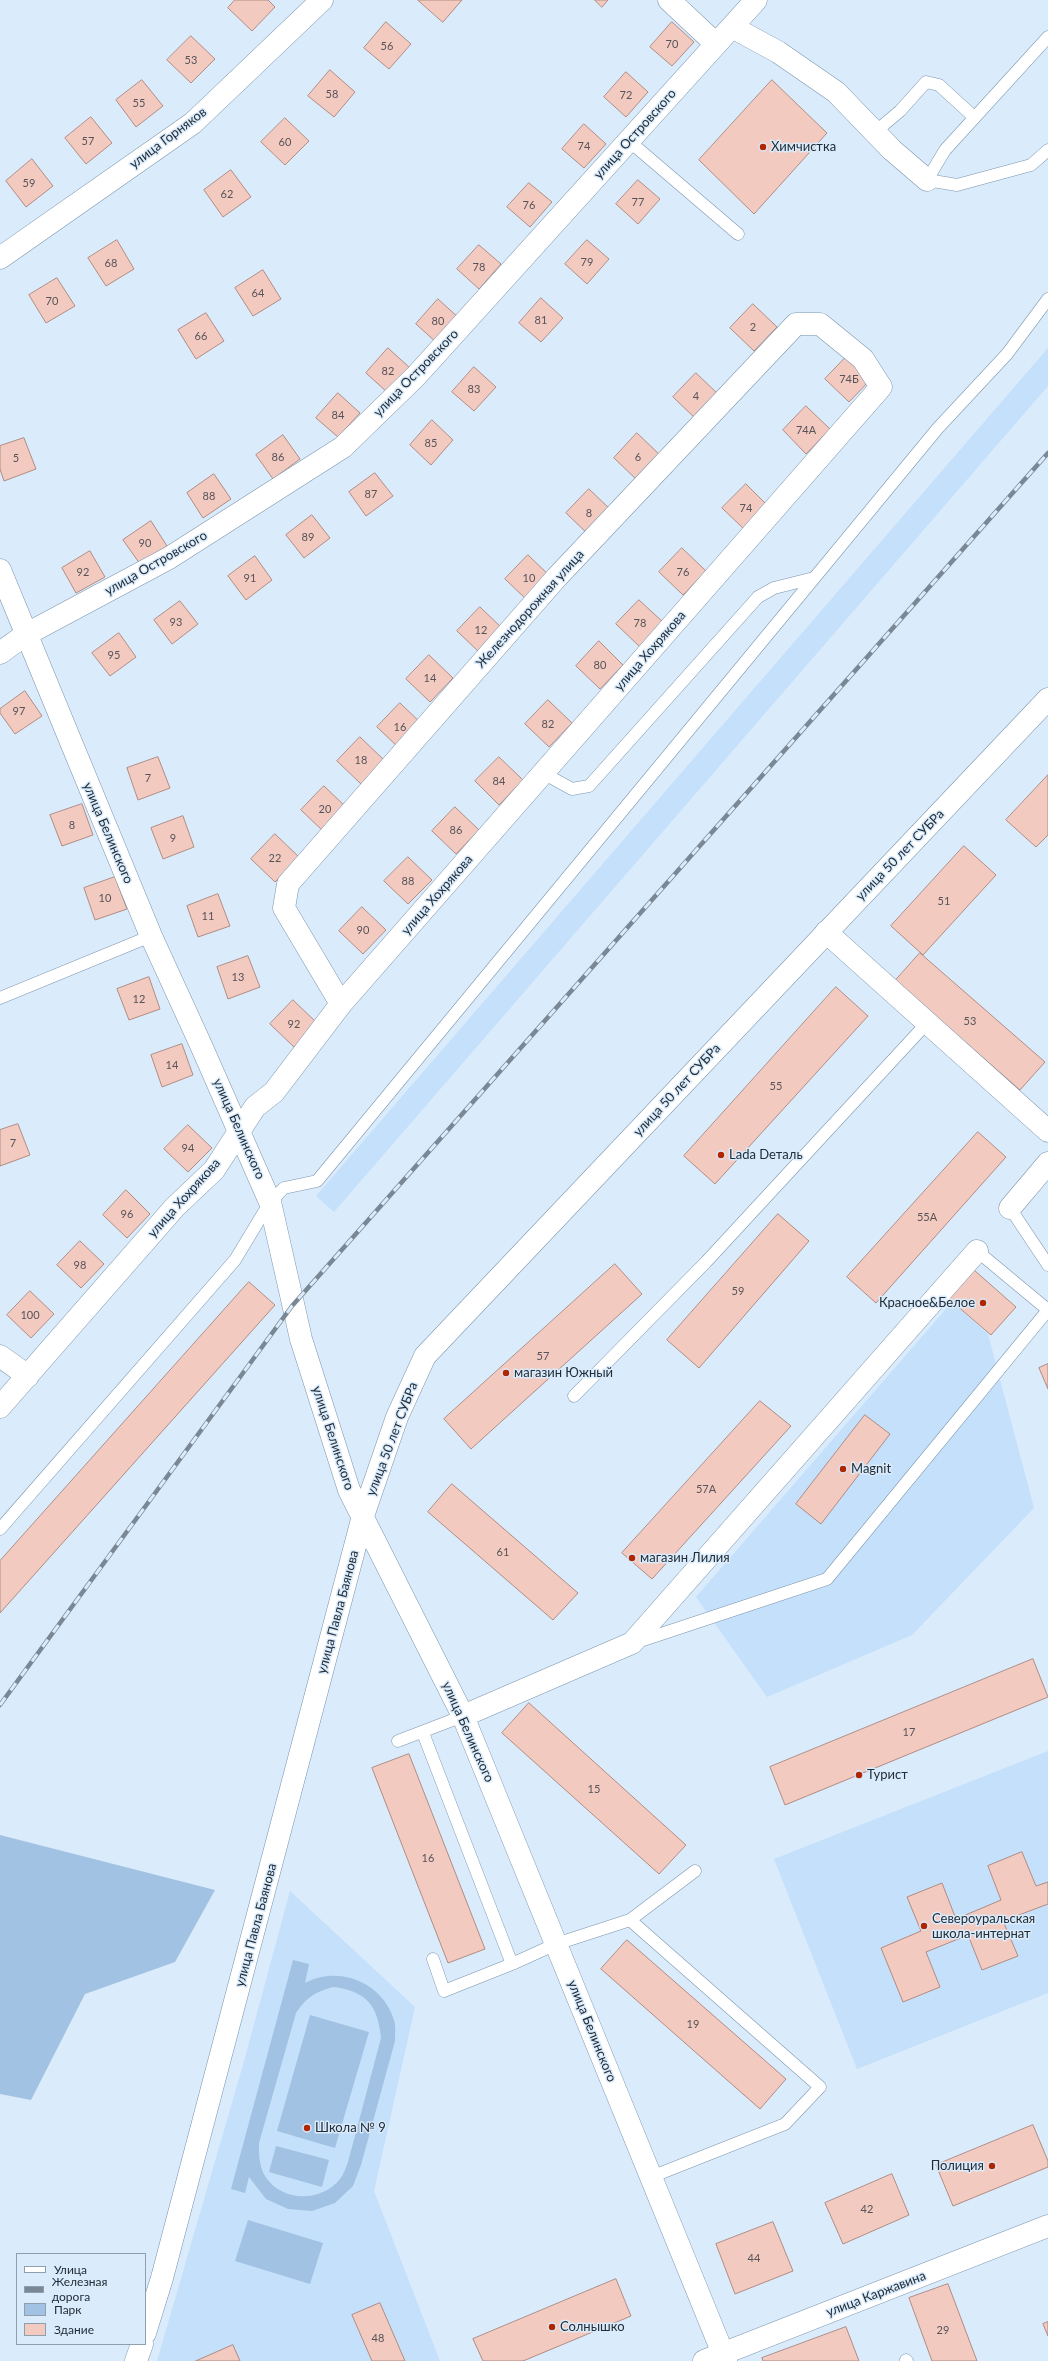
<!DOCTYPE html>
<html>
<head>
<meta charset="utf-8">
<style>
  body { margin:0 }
  #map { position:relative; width:1048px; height:2361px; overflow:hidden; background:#daebfb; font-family:Lato,sans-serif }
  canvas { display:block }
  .legend { position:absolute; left:16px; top:2253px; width:130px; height:92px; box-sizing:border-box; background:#daebfb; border:1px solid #909fad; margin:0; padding:5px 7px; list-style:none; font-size:12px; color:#222d37 }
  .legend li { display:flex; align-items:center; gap:8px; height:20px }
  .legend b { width:20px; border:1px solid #909fad }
</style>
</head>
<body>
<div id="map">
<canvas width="1048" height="2361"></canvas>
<ul class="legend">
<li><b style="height:5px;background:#fff"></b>Улица</li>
<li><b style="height:5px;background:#7a8895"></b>Железная дорога</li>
<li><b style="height:11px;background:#a1c2e2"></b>Парк</li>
<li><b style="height:11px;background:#f3cac0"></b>Здание</li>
</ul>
</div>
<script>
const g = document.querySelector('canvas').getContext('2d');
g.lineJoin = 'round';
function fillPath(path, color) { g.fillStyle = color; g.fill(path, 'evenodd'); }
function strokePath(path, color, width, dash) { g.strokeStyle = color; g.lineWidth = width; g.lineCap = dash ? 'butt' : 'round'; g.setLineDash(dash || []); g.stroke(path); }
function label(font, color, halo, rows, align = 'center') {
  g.font = font + ' Lato,sans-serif'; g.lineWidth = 3; g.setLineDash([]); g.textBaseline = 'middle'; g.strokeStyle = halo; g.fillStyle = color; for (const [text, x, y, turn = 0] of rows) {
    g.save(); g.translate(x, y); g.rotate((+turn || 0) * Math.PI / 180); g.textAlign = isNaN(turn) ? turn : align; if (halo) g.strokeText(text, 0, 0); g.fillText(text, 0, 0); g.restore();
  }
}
fillPath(new Path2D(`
  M1048 348V386L334 1212 316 1196Z
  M952 1302 988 1334 1034 1508 912 1635 767 1697 696 1597Z
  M1048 1751V1993L857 2069 774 1859Z
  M290 1891 415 2007 374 2191 440 2361H157L243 2065Z`), '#c5e0fa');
fillPath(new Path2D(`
  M0 1835 215 1890 175 1962 85 1994 31 2100 0 2094Z
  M293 1960 309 1964 305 1983C339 1965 382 1982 394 2020 396 2026 395 2034 395 2041L361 2165 353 2186 335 2203 312 2211 288 2209 266 2199 249 2177 245 2193 231 2189ZM333 1987C366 1991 378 2005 381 2038L348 2162C346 2167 344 2174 340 2179 322 2202 282 2203 265 2176 259 2166 259 2155 259 2143L296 2013C306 1998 315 1992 333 1987Z
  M310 2015 369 2032 335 2148 277 2131Z
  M276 2146 329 2160 322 2187 269 2172Z
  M248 2220 323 2243 310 2284 235 2261Z`), '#a1c2e2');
const building = new Path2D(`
  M235 0H268L275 7 252 31 228 8Z
  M418 0H462L443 22Z
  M595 0H608L602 7Z
  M386 22 411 44 389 69 364 48Z
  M672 22 694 42 672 66 650 47Z
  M191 36 215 59 191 83 167 60Z
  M330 70 355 92 334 117 308 96Z
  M626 72 648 92 626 117 604 97Z
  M142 80 163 106 136 127 116 100Z
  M772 80 827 133 754 214 699 160Z
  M91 117 112 143 86 164 65 138Z
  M285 118 309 141 285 165 261 142Z
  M584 124 606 144 584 168 562 149Z
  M32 159 53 186 26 207 6 181Z
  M231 170 251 197 223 217 204 190Z
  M638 180 660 199 638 224 616 204Z
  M529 183 552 202 530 227 507 207Z
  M117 240 134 269 106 286 88 258Z
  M587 240 609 259 587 284 565 264Z
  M479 245 501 264 479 289 457 269Z
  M263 270 281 299 253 316 235 288Z
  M57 278 75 306 46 323 29 295Z
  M541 298 563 318 541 342 519 323Z
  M438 299 460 319 438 344 416 324Z
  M753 304 777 327 754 351 730 328Z
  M206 313 224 341 196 359 178 330Z
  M388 348 410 368 388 393 366 373Z
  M848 355 872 378 849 402 825 379Z
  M474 367 496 387 474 411 452 392Z
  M696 373 720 396 697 420 673 397Z
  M338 393 360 413 338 437 316 418Z
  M806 406 830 429 806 454 783 430Z
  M432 420 453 440 431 465 410 445Z
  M637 433 661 456 638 481 614 458Z
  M283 435 300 459 273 479 256 455Z
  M24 438 36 469 4 481 0 469V446Z
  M375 473 393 496 366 516 349 492Z
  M214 474 231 499 203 518 187 493Z
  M746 484 769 507 746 531 722 508Z
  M589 489 613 512 590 536 566 513Z
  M312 515 330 538 304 558 286 535Z
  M151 521 167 546 140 564 123 540Z
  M682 548 706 571 683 595 659 572Z
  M90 551 105 577 76 593 62 568Z
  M528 555 552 578 529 602 505 579Z
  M255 556 272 580 246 600 228 576Z
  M639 600 664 623 640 647 616 624Z
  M180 601 198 624 172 644 154 620Z
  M480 607 504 630 481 654 457 631Z
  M119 633 136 657 110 676 92 653Z
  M599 641 623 665 600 689 576 666Z
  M429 655 453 678 430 702 406 679Z
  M25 691 42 716 15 734 0 713V709Z
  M548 700 572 723 549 747 525 724Z
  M400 703 424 726 401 750 377 727Z
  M360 737 384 760 361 784 337 761Z
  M158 757 170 788 138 800 127 768Z
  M499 757 523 780 499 805 475 781Z
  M1048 775V835L1036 847 1006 820Z
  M324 786 348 809 325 833 301 810Z
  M82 804 93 835 62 846 50 815Z
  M455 807 479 830 456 854 432 831Z
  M183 816 194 847 163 859 151 828Z
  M275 834 299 857 275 882 251 859Z
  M964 846 996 875 923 955 891 926Z
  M408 857 432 880 408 904 384 881Z
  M115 877 127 909 95 920 84 888Z
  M218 894 230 926 198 937 187 906Z
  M362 907 386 930 363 954 339 931Z
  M920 953 1045 1062 1020 1090 895 981Z
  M248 956 260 987 228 999 217 967Z
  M149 977 160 1009 129 1020 117 989Z
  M836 987 868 1016 715 1184 684 1156Z
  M293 1000 317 1023 294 1047 270 1024Z
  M182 1044 193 1075 162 1087 151 1055Z
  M18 1124 30 1155 0 1166V1130Z
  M188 1125 212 1148 188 1172 164 1149Z
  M978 1132 1006 1157 876 1303 847 1277Z
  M126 1190 150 1214 127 1238 103 1215Z
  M778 1214 809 1241 699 1368 667 1340Z
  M80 1241 104 1264 81 1288 57 1265Z
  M615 1264 642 1294 471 1449 444 1419Z
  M974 1270 1016 1307 991 1335 949 1299Z
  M249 1282 275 1305 0 1613V1561Z
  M30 1291 54 1314 31 1338 7 1315Z
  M1048 1364V1389L1039 1368Z
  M760 1401 791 1426 652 1579 622 1553Z
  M865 1415 890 1434 821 1524 796 1504Z
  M452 1484 578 1593 553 1620 428 1512Z
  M1033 1659 1048 1697 785 1805 770 1767Z
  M529 1703 686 1845 659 1874 502 1733Z
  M409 1754 485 1949 448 1963 372 1768Z
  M1022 1852 1036 1886 1048 1882V1904L1003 1921 1018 1956 982 1970 968 1935 926 1952 940 1987 903 2002 881 1948 921 1931 907 1897 942 1883 956 1919 1001 1900 988 1866Z
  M627 1940 786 2079 760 2109 601 1969Z
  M1033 2125 1048 2161V2167L953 2206 936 2165Z
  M892 2174 909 2215 843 2244 825 2203Z
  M773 2222 793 2271 735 2294 716 2244Z
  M616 2279 631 2316 523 2361H483L473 2339Z
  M948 2284 977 2361H932L909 2298Z
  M380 2303 405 2361H372L352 2315Z
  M1048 2322V2336L1043 2324Z
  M846 2327 859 2361H763L762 2358Z
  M233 2345 240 2361H196Z`);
fillPath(building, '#f3cac0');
strokePath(building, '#b18b82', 1);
const service = new Path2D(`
  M1048 37 945 150 927 180 957 185 1031 165 1048 150
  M875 132 900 111 926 82 939 85 974 117
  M629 141 738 234
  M543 773 572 789 589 786 758 597 774 588 814 578
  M0 998 151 936
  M1010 1208 1048 1265
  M977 1251 1048 1310
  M574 1396 706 1262 927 1023
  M0 1529 235 1260 270 1202 284 1188 317 1181 938 428 1007 354 1048 299
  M637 1642 827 1579 1048 1310
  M423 1733 512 1964
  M398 1741 463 1716
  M630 1920 695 1871
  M433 1959 444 1991 512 1964 556 1944 630 1920 820 2087 785 2124 651 2177
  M906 2360 907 2361`);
const minor = new Path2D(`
  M669 0 716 44
  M732 27 778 52 836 92 892 150 927 180
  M0 258 193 123 322 0
  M0 653 25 635 169 558 343 447 416 376 756 0
  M826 932 1048 1131
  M1010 1208 1048 1163
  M0 1356 28 1376
  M0 1407 175 1207 214 1170 255 1107 274 1092 341 1004 881 387 863 359 820 324H796L557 577 288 884 284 908 341 1004
  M463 1716 632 1643 977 1251`);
const tertiary = new Path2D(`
  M0 570 151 936 200 1043 270 1202 301 1339 349 1490 463 1716 726 2361
  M145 2333 162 2278 363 1516 397 1417 425 1356 1048 699
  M136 2361 142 2344
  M704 2361 1048 2226`);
strokePath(service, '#7b95ae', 13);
strokePath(minor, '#7b95ae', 23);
strokePath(tertiary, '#7b95ae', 23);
strokePath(service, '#fff', 12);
strokePath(minor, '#fff', 22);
strokePath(tertiary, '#fff', 22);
const rail = new Path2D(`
  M0 1705 292 1306 1048 453`);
strokePath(rail, '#7a8895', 4.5);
strokePath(rail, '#daebfb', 3, [9]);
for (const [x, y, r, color] of [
  [763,147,4,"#b12602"],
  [721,1155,4,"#b12602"],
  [983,1303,4,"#b12602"],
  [506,1373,4,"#b12602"],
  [843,1469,4,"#b12602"],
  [632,1558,4,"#b12602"],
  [859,1775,4,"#b12602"],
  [924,1926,4,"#b12602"],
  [307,2128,4,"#b12602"],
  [992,2166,4,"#b12602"],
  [552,2327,4,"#b12602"]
]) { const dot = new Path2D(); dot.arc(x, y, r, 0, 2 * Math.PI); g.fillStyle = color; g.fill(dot); strokePath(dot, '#daebfb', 1.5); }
label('11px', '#565459', null, [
  ["70",672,44],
  ["56",387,46],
  ["53",191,60],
  ["58",332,94],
  ["72",626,95],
  ["55",139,103],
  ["57",88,141],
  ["60",285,142],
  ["74",584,146],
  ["59",29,183],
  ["62",227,194],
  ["77",638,202],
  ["76",529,205],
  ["79",587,262],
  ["68",111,263],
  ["78",479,267],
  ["64",258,293],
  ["70",52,301],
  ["81",541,320],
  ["80",438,321],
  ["2",753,327],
  ["66",201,336],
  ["82",388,371],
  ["74Б",849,379],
  ["83",474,389],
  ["4",696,396],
  ["84",338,415],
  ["74А",806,430],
  ["85",431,443],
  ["86",278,457],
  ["6",638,457],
  ["5",16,458],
  ["87",371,494],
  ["88",209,496],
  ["74",746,508],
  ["8",589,513],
  ["89",308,537],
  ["90",145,543],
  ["92",83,572],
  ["76",683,572],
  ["91",250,578],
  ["10",529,578],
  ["93",176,622],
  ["78",640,623],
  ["12",481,630],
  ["95",114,655],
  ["80",600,665],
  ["14",430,678],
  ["97",19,711],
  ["82",548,724],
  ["16",400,727],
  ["18",361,760],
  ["7",148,778],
  ["84",499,781],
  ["20",325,809],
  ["8",72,825],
  ["86",456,830],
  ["9",173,838],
  ["22",275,858],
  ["88",408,881],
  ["10",105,898],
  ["51",944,901],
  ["11",208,916],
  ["90",363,930],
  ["13",238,977],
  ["12",139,999],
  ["53",970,1021],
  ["92",294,1024],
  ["14",172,1065],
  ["55",776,1086],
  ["7",13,1143],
  ["94",188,1148],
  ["96",127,1214],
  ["55А",927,1217],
  ["98",80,1265],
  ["59",738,1291],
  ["100",30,1315],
  ["57",543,1356],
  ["57А",706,1489],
  ["61",503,1552],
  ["17",909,1732],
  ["15",594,1789],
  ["16",428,1858],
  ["19",693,2024],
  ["42",867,2209],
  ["44",754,2258],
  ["29",943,2330],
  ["48",378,2338]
]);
label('13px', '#222d37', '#daebfb', [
  ["улица Островского",635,134,-48],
  ["улица Горняков",168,138,-37],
  ["улица Островского",416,373,-46],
  ["улица Островского",156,563,-30],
  ["Железнодорожная улица",530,609,-48],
  ["улица Хохрякова",650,651,-49],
  ["улица Белинского",108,833,67],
  ["улица 50 лет СУБРа",900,855,-46],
  ["улица Хохрякова",437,895,-49],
  ["улица 50 лет СУБРа",677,1090,-47],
  ["улица Белинского",239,1129,66],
  ["улица Хохрякова",184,1198,-48],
  ["улица Белинского",333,1438,72],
  ["улица 50 лет СУБРа",392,1439,-69],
  ["улица Павла Баянова",338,1612,-75],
  ["улица Белинского",468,1732,66],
  ["улица Павла Баянова",256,1925,-75],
  ["улица Белинского",592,2031,68],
  ["улица Каржавина",876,2294,-21]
]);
label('13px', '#222d37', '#daebfb', [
  ["Химчистка",771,147],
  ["Lada Dеталь",729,1155],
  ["Красное&Белое",975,1303,"right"],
  ["магазин Южный",514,1373],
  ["Magnit",851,1469],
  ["магазин Лилия",640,1558],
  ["Турист",867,1775],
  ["Североуральская",932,1919],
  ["школа-интернат",932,1934],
  ["Школа № 9",315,2128],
  ["Полиция",984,2166,"right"],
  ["Солнышко",560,2327]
], 'left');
</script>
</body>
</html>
